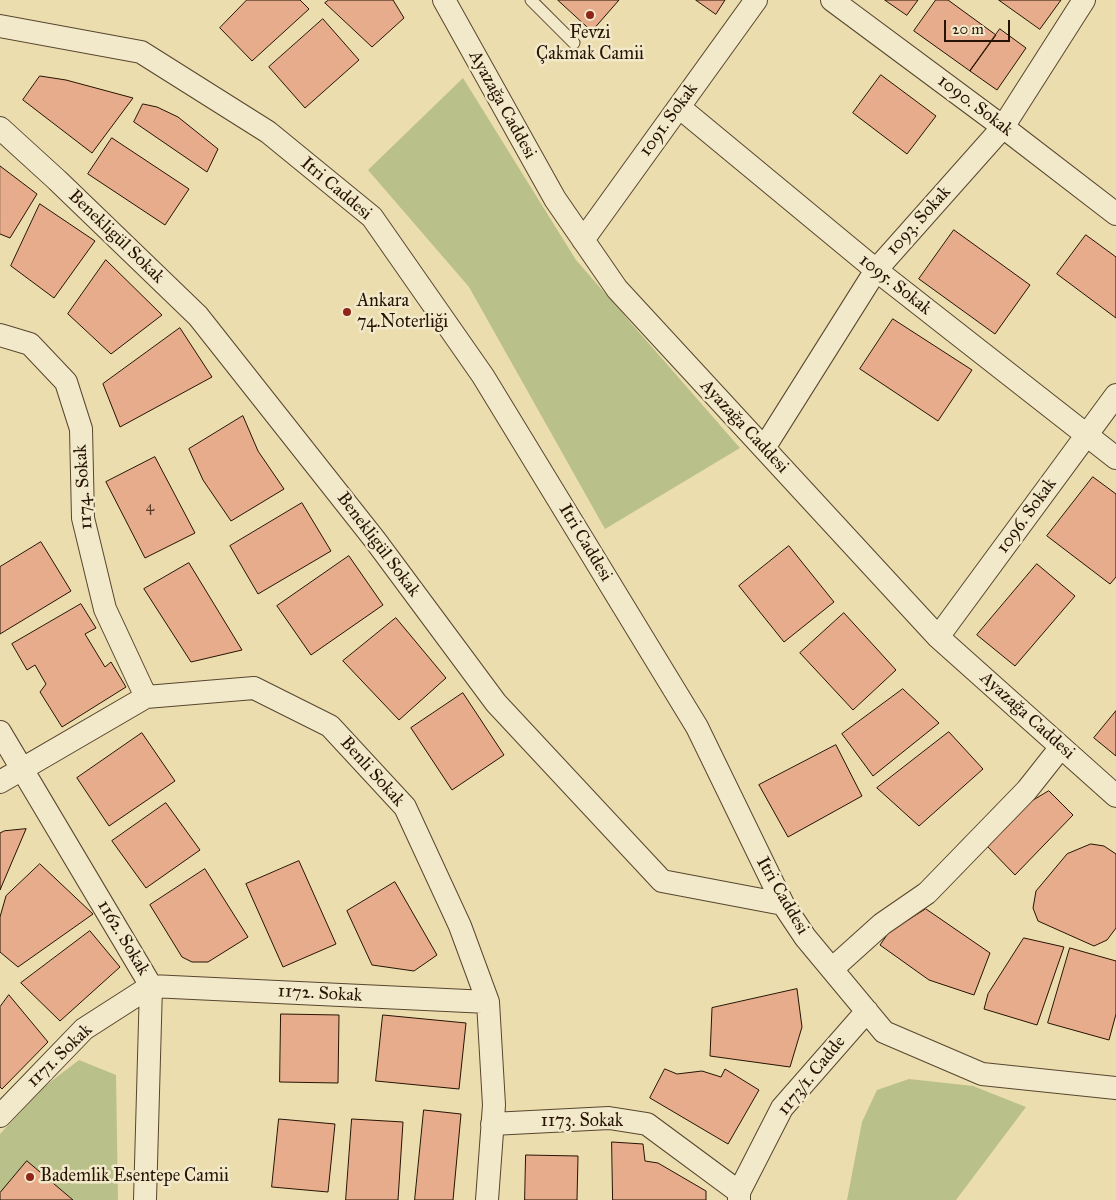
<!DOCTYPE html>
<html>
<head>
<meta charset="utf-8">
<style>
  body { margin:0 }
  #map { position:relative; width:1116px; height:1200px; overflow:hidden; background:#ebddae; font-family:"IM FELL Great Primer",serif }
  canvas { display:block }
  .scale { position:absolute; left:944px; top:20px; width:66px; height:22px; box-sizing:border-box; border:2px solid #261303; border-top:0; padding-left:6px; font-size:15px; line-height:18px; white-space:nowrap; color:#261303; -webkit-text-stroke:4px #f2e9ca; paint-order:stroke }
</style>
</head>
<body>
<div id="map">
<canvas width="1116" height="1200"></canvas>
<div class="scale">20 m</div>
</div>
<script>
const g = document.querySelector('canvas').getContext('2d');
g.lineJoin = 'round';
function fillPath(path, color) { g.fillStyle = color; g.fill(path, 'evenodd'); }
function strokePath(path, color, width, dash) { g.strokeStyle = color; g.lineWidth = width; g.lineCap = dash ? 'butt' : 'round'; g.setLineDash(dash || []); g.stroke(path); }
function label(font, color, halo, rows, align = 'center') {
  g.font = font + ' "IM FELL Great Primer",serif'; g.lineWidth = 5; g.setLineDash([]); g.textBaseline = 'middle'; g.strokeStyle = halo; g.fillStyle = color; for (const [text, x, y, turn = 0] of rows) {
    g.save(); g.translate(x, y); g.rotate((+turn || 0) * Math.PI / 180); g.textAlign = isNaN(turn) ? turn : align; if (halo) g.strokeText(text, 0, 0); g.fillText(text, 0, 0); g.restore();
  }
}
fillPath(new Path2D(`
  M463 78 576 260 740 448 605 529 469 287 368 170Z
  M79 1060 116 1075 118 1200H0V1134L45 1086Z
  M909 1079 973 1086 1026 1107 956 1200H847L862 1122 877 1090Z`), '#bac089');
const building = new Path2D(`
  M247 0H300L309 9 252 61 220 28Z
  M329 0H393L404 18 372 47 325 3Z
  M558 0H619L592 31Z
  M696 0H725L716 14Z
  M885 0H918L907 15Z
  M936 0H948L996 35 970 71 914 31Z
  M999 0H1061L1040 29Z
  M323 19 359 60 305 108 269 67Z
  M1000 29 1026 48 997 90 970 71Z
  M881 75 936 116 907 154 853 113Z
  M40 76 66 80 133 98 92 153 23 100Z
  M143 104 157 107 178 117 218 149 207 172 134 122Z
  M112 138 189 189 165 225 88 174Z
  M0 166 37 194 10 238 0 234Z
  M40 204 95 241 54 298 11 266Z
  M954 230 1030 285 995 334 919 279Z
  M1086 235 1116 257V318L1057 274Z
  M106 260 162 315 111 354 68 314Z
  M893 319 972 370 938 421 860 369Z
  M180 328 212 377 120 427 103 384Z
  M243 416 258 451 284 489 231 521 203 480 189 449Z
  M155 457 195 533 145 558 106 482Z
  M1093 477 1116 494V577L1110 584 1047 536Z
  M302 503 331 551 258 594 230 546Z
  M41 542 71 591 0 634V567Z
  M789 546 834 602 784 642 739 586Z
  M349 556 383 605 311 655 277 606Z
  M189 563 242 650 191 662 144 589Z
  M1037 564 1075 596 1015 666 977 635Z
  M81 604 96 628 85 634 105 667 111 662 126 687 62 727 40 692 46 684 35 665 27 670 12 644Z
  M844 613 896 670 853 710 800 653Z
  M396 618 446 678 399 720 343 661Z
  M903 689 939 723 873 776 842 734Z
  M463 693 504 755 452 790 411 728Z
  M1116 711V756L1094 738Z
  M949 732 983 769 919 826 877 788Z
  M142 733 175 781 109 826 77 778Z
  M836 745 862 796 788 837 759 785Z
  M1049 791 1073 815 1015 875 986 845 1020 808Z
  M166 803 200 850 146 888 112 841Z
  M26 829 0 890V833L4 831Z
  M1091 844 1104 846 1116 854V928L1107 940 1094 946 1038 921 1033 908 1036 891 1067 854Z
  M299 861 336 944 283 967 246 884Z
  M40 864 93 914 18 967 0 952V917L6 896Z
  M205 869 248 937 208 962H192L182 957 150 905Z
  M395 882 437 955 414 971 372 965 347 911Z
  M926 909 990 953 974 995 929 980 880 945 889 932Z
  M90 931 120 967 60 1021 21 983Z
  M1024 938 1064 947 1037 1025 984 1009 988 994Z
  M1070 948 1116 961V1014L1109 1040 1048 1023Z
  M797 989 802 1027 790 1067 710 1056 712 1008Z
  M9 995 48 1042 2 1089 0 1087V1007Z
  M281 1014 339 1015 338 1083 280 1082Z
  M383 1015 466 1023 459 1089 376 1081Z
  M665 1069 677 1074 702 1071 721 1077 725 1069 759 1090 728 1144 650 1098Z
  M424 1110 461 1114 453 1200H415Z
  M279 1119 335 1124 328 1192 272 1187Z
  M352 1119 403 1122 398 1200H346Z
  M612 1142 643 1144 645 1161 658 1163 706 1191V1200H613Z
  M526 1155 578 1156 577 1200H525Z
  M27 1161 73 1200H0V1193Z`);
fillPath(building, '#e6ac8b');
strokePath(building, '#261303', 1);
const lane = new Path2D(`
  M531 0 574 43`);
const street = new Path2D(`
  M444 0 555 199 617 289 938 637 1116 796
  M832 0 1003 127 1116 214
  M0 26 141 52 268 132 372 217 483 376 697 727 783 904 805 937 884 1032 982 1074 1116 1088
  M679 107 876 270 1116 458
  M0 128 57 180 198 316 375 540 496 703 662 881 783 904
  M583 240 756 0
  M0 335 30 344 66 382 81 429 83 518 105 609 146 697
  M764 448 876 270 1003 127 1084 0
  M938 637 1116 395
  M0 732 151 986 145 1200
  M0 782 146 697 254 688 330 726 405 807 460 926 488 1002 494 1105 487 1200
  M832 969 882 924 927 893 1027 790 1061 747
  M151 986 488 1002
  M0 1116 84 1029 151 986
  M492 1124 609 1118 647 1124 739 1192
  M739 1200V1192L782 1108 867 1011`);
strokePath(lane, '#57462e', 13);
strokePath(street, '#57462e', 24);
strokePath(lane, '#f2e9ca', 11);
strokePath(street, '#f2e9ca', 22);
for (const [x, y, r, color] of [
  [590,15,5,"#8f2418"],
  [347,312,5,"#8f2418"],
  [30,1177,5,"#8f2418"]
]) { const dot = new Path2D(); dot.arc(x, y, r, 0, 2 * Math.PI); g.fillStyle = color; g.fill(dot); strokePath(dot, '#f2e9ca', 2); }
label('15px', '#563925', null, [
  ["4",150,507]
]);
label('18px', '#261303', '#f2e9ca', [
  ["Fevzi",590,34,"center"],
  ["Çakmak Camii",590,55,"center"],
  ["Ankara",357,302],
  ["74.Noterliği",357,323],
  ["Bademlik Esentepe Camii",40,1177]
], 'left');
label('18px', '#261303', '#f2e9ca', [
  ["Ayazağa Caddesi",502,105,61],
  ["1090. Sokak",975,106,37],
  ["1091. Sokak",669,120,-54],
  ["Itri Caddesi",336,189,40],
  ["1093. Sokak",919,221,-48],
  ["Benekligül Sokak",116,237,44],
  ["1095. Sokak",895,285,38],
  ["Ayazağa Caddesi",744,427,47],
  ["1174. Sokak",84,487,-94],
  ["1096. Sokak",1027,516,-54],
  ["Itri Caddesi",585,543,59],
  ["Benekligül Sokak",378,545,53],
  ["Ayazağa Caddesi",1027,716,42],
  ["Benli Sokak",372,772,48],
  ["Itri Caddesi",782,896,60],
  ["1162. Sokak",123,938,59],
  ["1172. Sokak",320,994,3],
  ["1171. Sokak",60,1056,-44],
  ["1173/1. Cadde",812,1076,-51],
  ["1173. Sokak",582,1122]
]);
</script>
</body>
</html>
